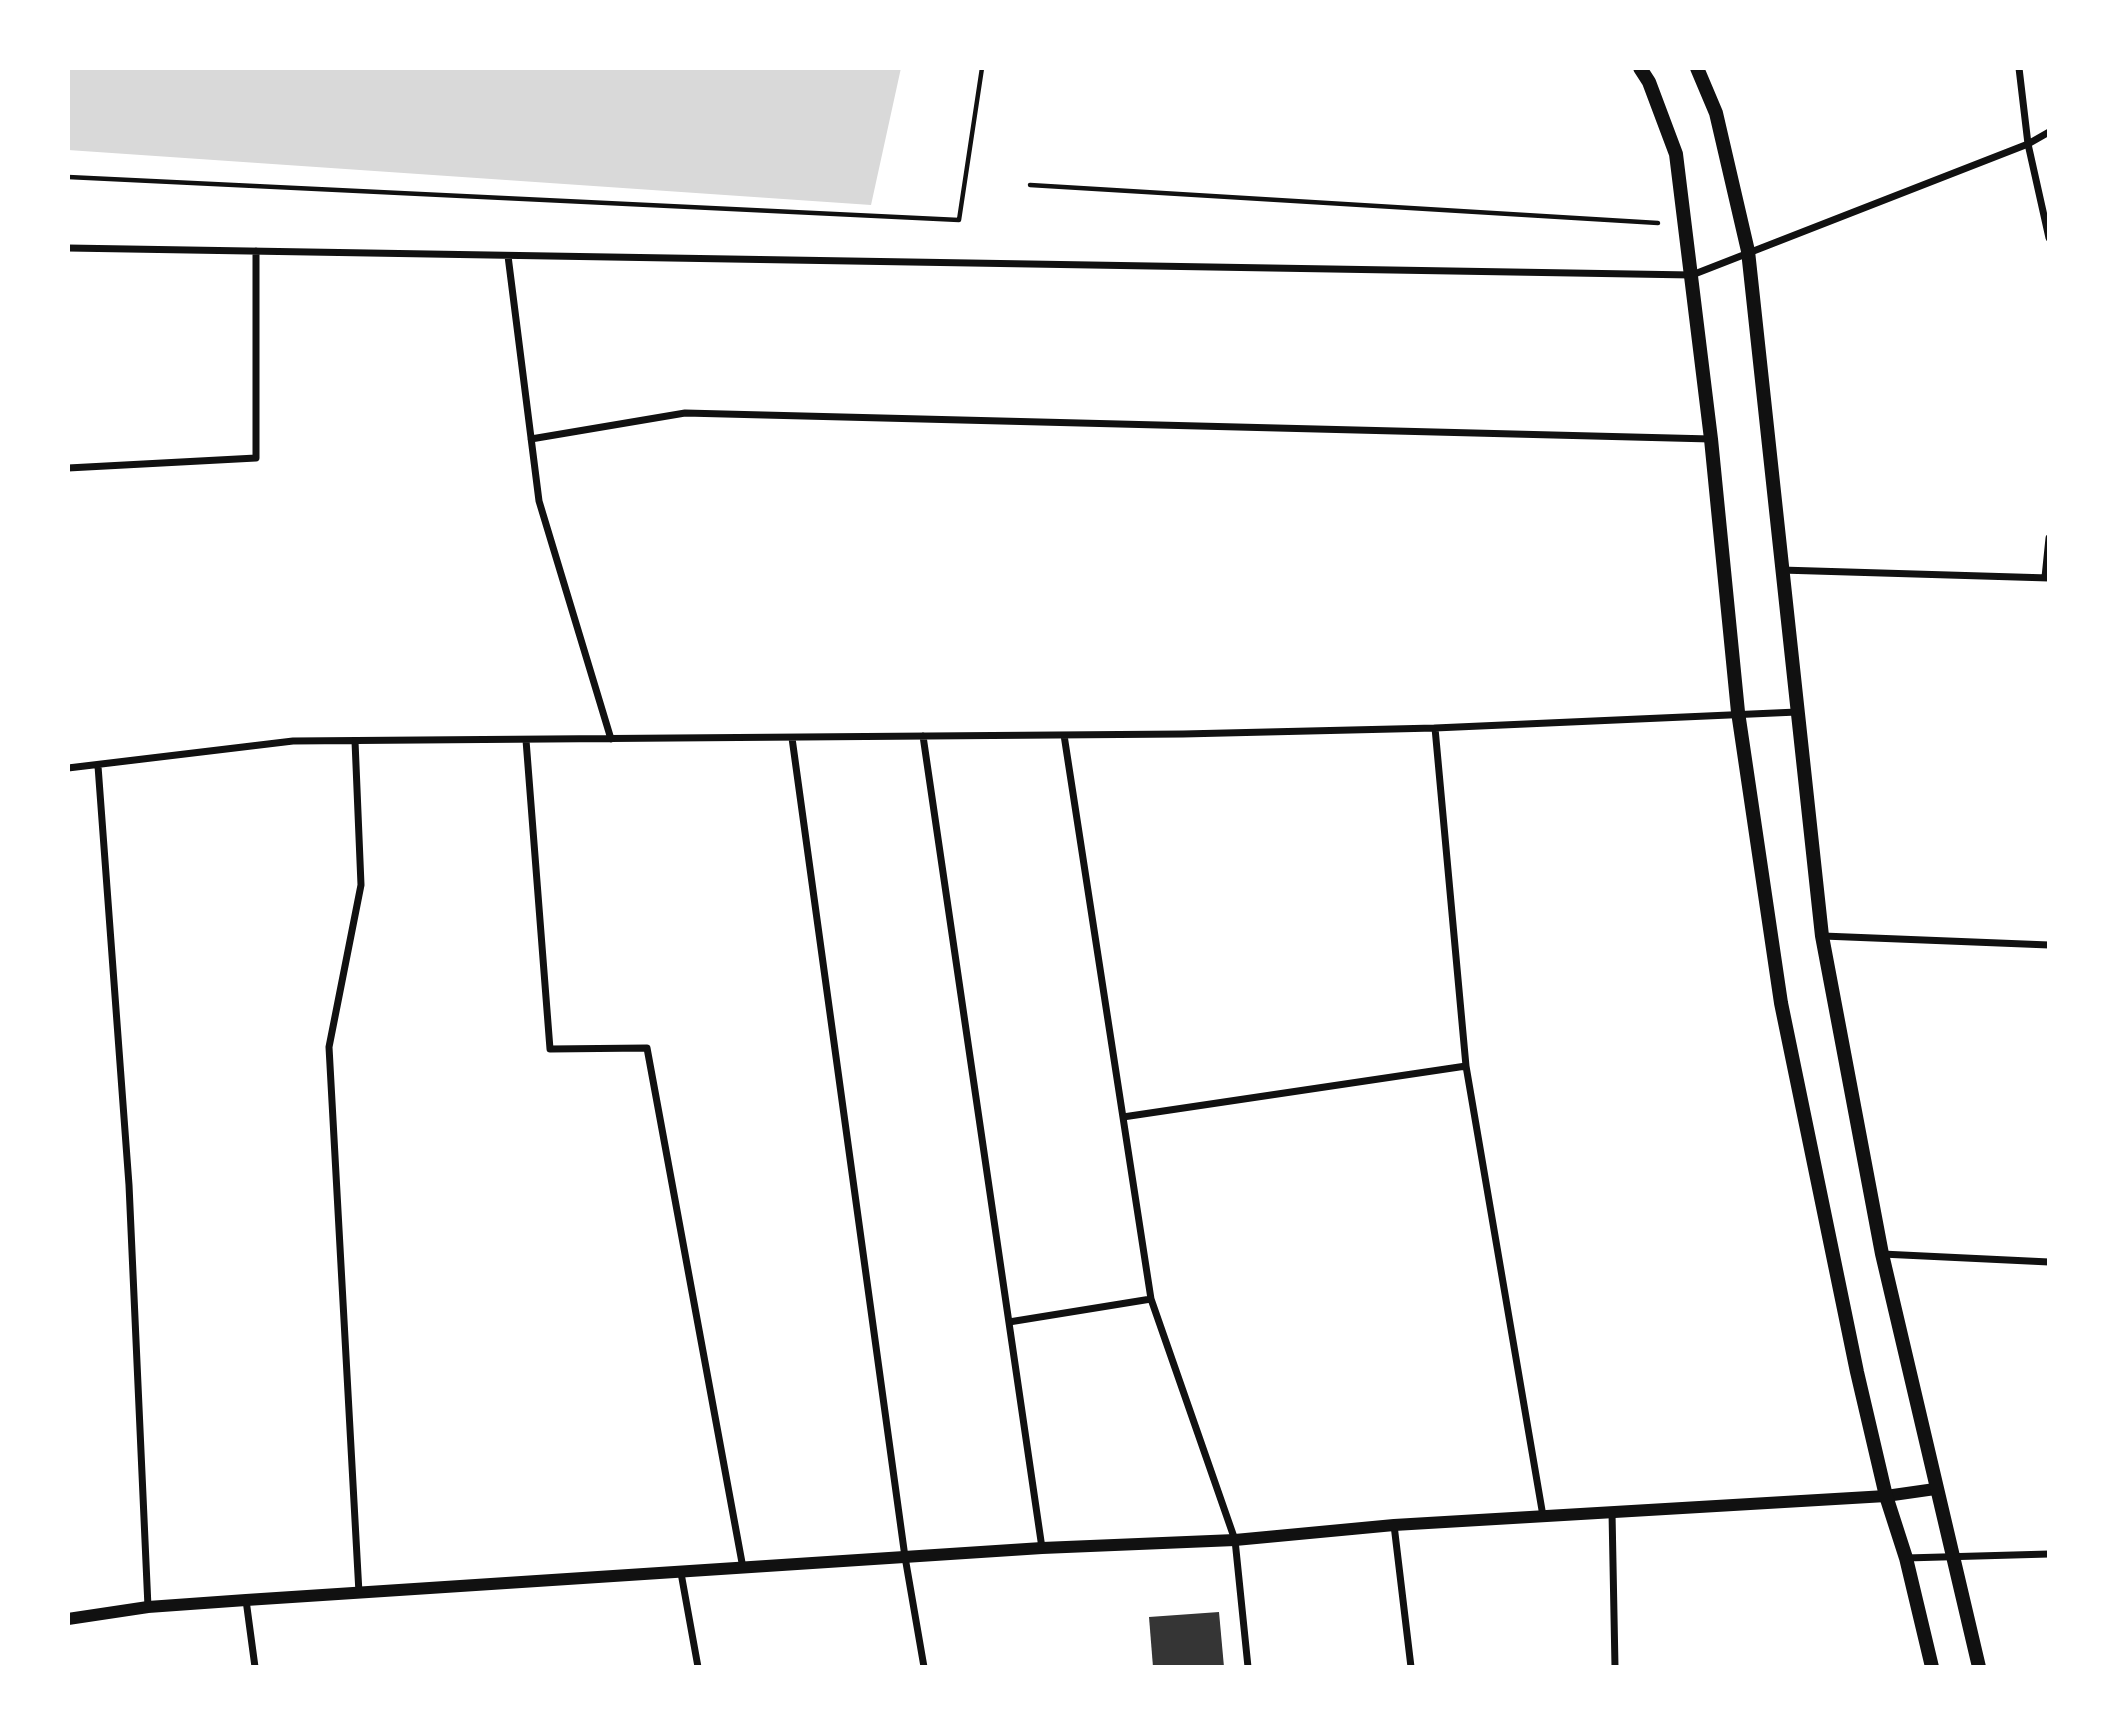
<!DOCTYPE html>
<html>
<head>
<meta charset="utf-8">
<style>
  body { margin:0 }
  #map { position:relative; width:2117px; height:1735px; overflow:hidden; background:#fff; font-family:"DM Sans",sans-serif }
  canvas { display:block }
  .frame { position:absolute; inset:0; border:70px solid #fff; pointer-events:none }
</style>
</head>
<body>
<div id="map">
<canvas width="2117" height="1735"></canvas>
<div class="frame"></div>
</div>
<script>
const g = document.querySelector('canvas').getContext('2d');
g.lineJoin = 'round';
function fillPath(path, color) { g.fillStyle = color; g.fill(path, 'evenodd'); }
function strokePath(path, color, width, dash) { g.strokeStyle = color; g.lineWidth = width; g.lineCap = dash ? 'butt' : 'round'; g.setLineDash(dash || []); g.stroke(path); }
fillPath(new Path2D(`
  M68 68H901L871 205 68 150Z`), '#d9d9d9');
fillPath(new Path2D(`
  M1219 1612 1224 1667H1153L1149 1617Z`), '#353535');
strokePath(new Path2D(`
  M68 177 959 220 982 68
  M1030 185 1658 223`), '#111', 4.5);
strokePath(new Path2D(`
  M2019 68 2028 144 2049 238
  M68 248 1692 275 2028 144 2049 132
  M508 256 539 501 611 739
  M531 439 685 413 1711 439
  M68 468 256 458V251
  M1781 570 2049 578
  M2045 577 2049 538
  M1435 728 1466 1066 1543 1516
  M1064 735 1151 1299 1235 1540 1248 1667
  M923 736 1042 1548
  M792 738 905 1557 924 1667
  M526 740 550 1049 647 1048 743 1568
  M355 741 361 885 329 1047 359 1593
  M98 766 129 1185 148 1607
  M68 768 293 741 1183 734 1435 728 1797 712
  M1823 936 2049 945
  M1123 1117 1466 1066
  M1882 1254 2049 1262
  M1009 1322 1151 1299
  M1612 1512 1615 1667
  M1394 1525 1411 1667
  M1906 1558 2049 1554
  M681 1573 698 1667
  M246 1600 255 1667`), '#111', 7);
strokePath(new Path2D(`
  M68 1619 148 1607 246 1600 1042 1548 1235 1540 1394 1525 1886 1496 1935 1489`), '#111', 12);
strokePath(new Path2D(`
  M1640 68 1649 82 1676 154 1711 439 1738 712 1781 1003 1857 1372 1886 1496 1906 1558 1932 1667
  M1697 68 1716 113 1748 251 1822 936 1882 1254 1979 1667`), '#111', 14);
</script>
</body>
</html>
